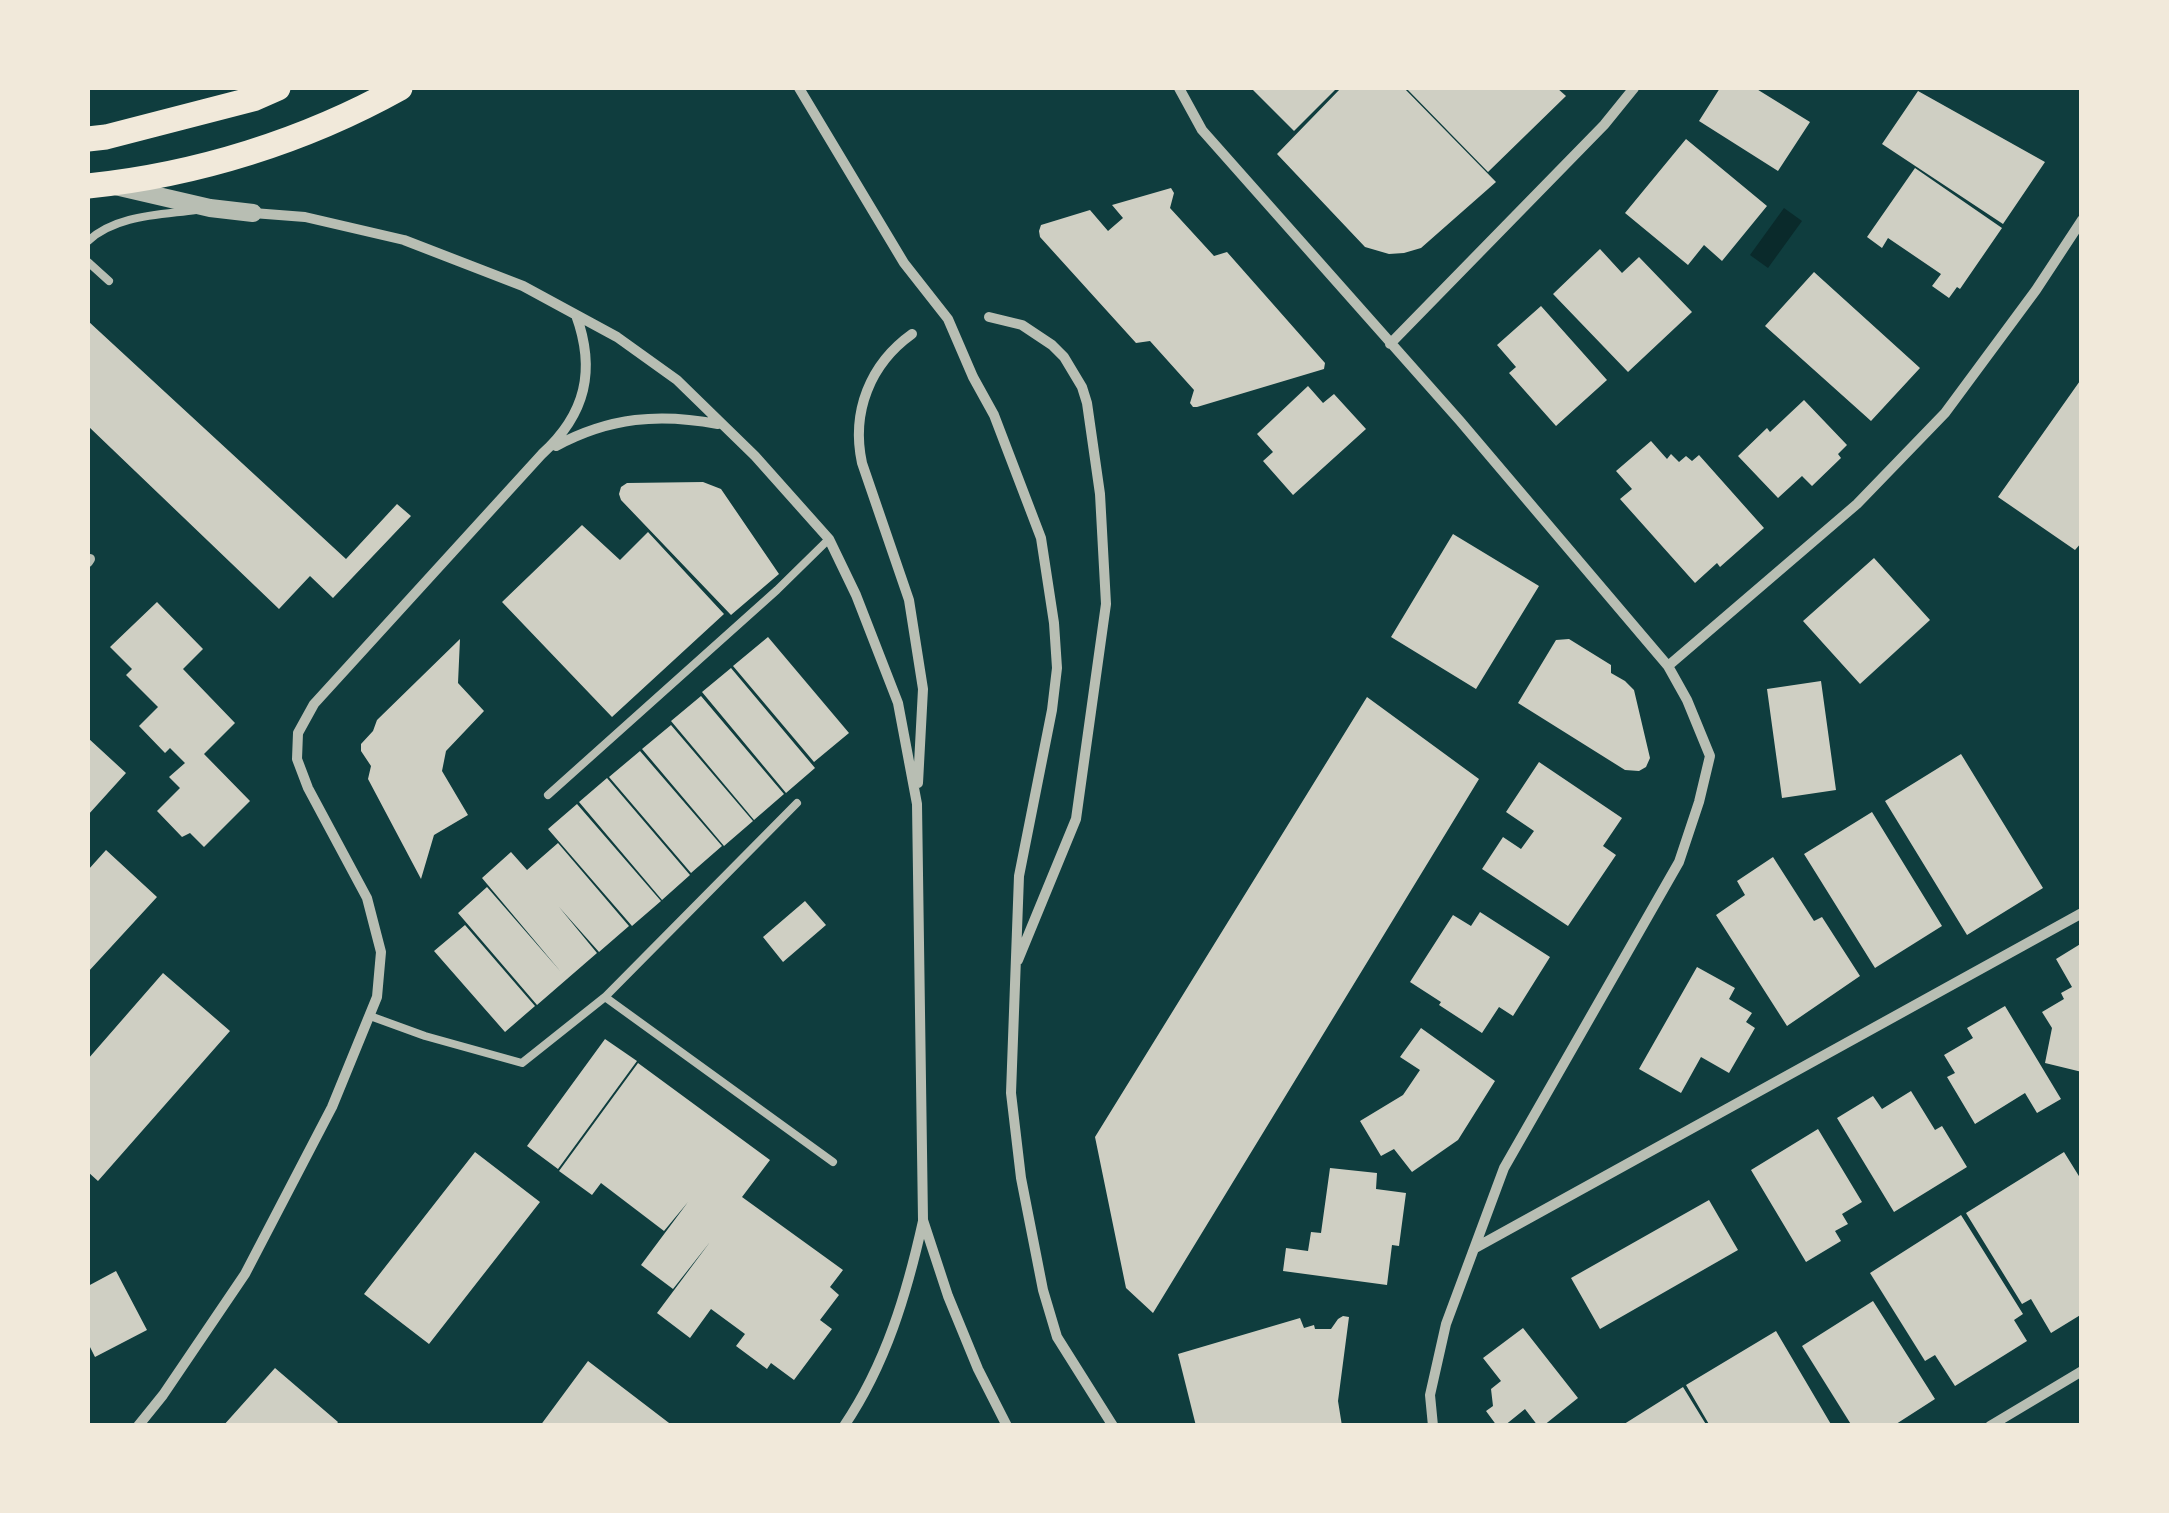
<!DOCTYPE html>
<html>
<head>
<meta charset="utf-8">
<style>
  body { margin:0 }
  #map { position:relative; width:2169px; height:1513px; overflow:hidden; background:#0f3d3e; font-family:Ubuntu,sans-serif }
  canvas { display:block }
  .frame { position:absolute; inset:0; border:90px solid #f1e9da; pointer-events:none }
</style>
</head>
<body>
<div id="map">
<canvas width="2169" height="1513"></canvas>
<div class="frame"></div>
</div>
<script>
const g = document.querySelector('canvas').getContext('2d');
g.lineJoin = 'round';
function fillPath(path, color) { g.fillStyle = color; g.fill(path, 'evenodd'); }
function strokePath(path, color, width, dash) { g.strokeStyle = color; g.lineWidth = width; g.lineCap = dash ? 'butt' : 'round'; g.setLineDash(dash || []); g.stroke(path); }
fillPath(new Path2D(`
  M1784 208 1802 221 1768 268 1750 255Z`), '#0a2a2b');
fillPath(new Path2D(`
  M1251 88H1337L1294 131Z
  M1341 88H1404L1496 182 1421 248 1404 253 1389 254 1365 247 1277 154Z
  M1406 88H1557L1566 96 1488 172Z
  M1720 88H1755L1810 122 1778 171 1699 121Z
  M1918 91 2045 162 2003 224 1882 144Z
  M1686 139 1767 206 1722 261 1704 245 1688 265 1625 213Z
  M1915 168 2002 228 1960 289 1957 287 1949 298 1932 286 1941 274 1888 238 1882 248 1867 237Z
  M1171 188 1174 193 1170 208 1214 256 1227 252 1325 363 1324 369 1197 407H1193L1190 403 1194 390 1150 341 1136 343 1040 237 1039 231 1041 225 1090 210 1108 231 1123 218 1112 205Z
  M1600 249 1622 273 1639 257 1692 312 1628 372 1553 294Z
  M1814 272 1920 368 1871 421 1765 326Z
  M1541 306 1607 380 1556 426 1509 373 1516 367 1497 345Z
  M88 321 346 559 397 504 411 516 333 598 310 576 279 609 88 426Z
  M2082 378V542L2075 550 1998 497Z
  M1308 386 1323 403 1334 394 1366 429 1293 495 1263 461 1273 452 1257 434Z
  M1804 400 1847 445 1838 454 1841 458 1812 486 1802 476 1778 498 1738 456 1767 428 1770 432Z
  M1651 441 1667 459 1671 454 1679 462 1686 456 1692 461 1699 455 1764 528 1720 567 1717 563 1695 583 1620 499 1632 489 1616 471Z
  M703 482 721 489 779 574 731 615 621 500 619 494 621 487 627 483Z
  M582 525 620 560 648 532 724 614 612 717 502 602Z
  M1453 534 1539 586 1476 689 1391 637Z
  M1874 558 1930 620 1860 684 1803 621Z
  M157 602 203 649 183 669 235 723 204 754 250 801 204 847 190 833 182 837 157 811 180 788 169 777 185 763 170 748 165 753 139 726 158 707 126 675 132 669 110 647Z
  M768 637 849 733 814 762 733 666Z
  M460 639 458 683 484 711 446 751 442 771 468 815 434 835 421 879 368 779 371 766 361 751V744L373 731 377 720Z
  M1569 639 1611 665V673L1625 681 1634 690 1650 758 1646 767 1639 771 1625 770 1518 703 1556 640Z
  M731 668 815 768 786 793 702 692Z
  M1821 681 1836 790 1782 798 1767 689Z
  M701 696 784 794 754 820 671 721Z
  M1367 697 1479 779 1153 1313 1126 1288 1095 1137Z
  M671 725 753 821 724 846 642 749Z
  M88 738 126 773 88 815Z
  M640 751 722 846 691 873 609 777Z
  M1961 754 2043 888 1967 935 1885 801Z
  M1539 762 1622 818 1603 846 1616 855 1568 926 1482 869 1503 837 1521 849 1534 831 1506 812Z
  M607 778 690 875 662 900 579 802Z
  M577 804 661 901 632 926 548 829Z
  M1872 812 1942 926 1875 968 1804 854Z
  M558 843 629 926 599 952 559 907 597 953 537 1005 458 913 487 887 561 972 482 878 511 852 527 870Z
  M106 850 157 897 88 972V870Z
  M1773 857 1814 921 1822 917 1860 976 1787 1026 1716 915 1745 895 1737 881Z
  M805 901 826 925 783 962 763 937Z
  M1480 912 1550 957 1513 1016 1499 1007 1482 1033 1439 1005 1441 1002 1410 982 1453 915 1471 926Z
  M465 925 535 1006 505 1032 434 951Z
  M2082 943V1072L2045 1063 2052 1028 2042 1012 2064 999 2061 993 2072 987 2056 959Z
  M1697 967 1735 988 1729 999 1752 1013 1746 1022 1755 1028 1729 1073 1701 1057 1681 1093 1639 1069Z
  M163 973 230 1031 98 1181 88 1172V1059Z
  M2005 1006 2061 1099 2037 1113 2025 1093 1975 1124 1947 1077 1955 1073 1944 1055 1973 1038 1967 1028Z
  M1421 1028 1495 1081 1458 1140 1412 1172 1394 1149 1381 1156 1360 1121 1403 1095 1420 1070 1400 1057Z
  M605 1039 637 1061 558 1169 527 1146Z
  M638 1063 770 1160 742 1197 843 1270 830 1287 839 1295 820 1320 832 1329 794 1380 771 1363 767 1369 736 1346 745 1334 711 1309 690 1338 657 1313 710 1242 673 1289 641 1265 688 1202 664 1231 601 1183 592 1195 559 1171Z
  M1911 1091 1935 1130 1942 1126 1967 1167 1894 1212 1837 1118 1873 1096 1882 1109Z
  M1818 1129 1862 1202 1842 1214 1848 1224 1835 1231 1841 1241 1806 1262 1751 1170Z
  M475 1152 540 1202 429 1344 364 1294Z
  M2064 1152 2082 1181V1314L2051 1333 2031 1299 2022 1304 1966 1213Z
  M1330 1168 1377 1173 1376 1189 1406 1193 1399 1246 1392 1245 1387 1285 1283 1271 1286 1248 1308 1251 1311 1232 1321 1233Z
  M1709 1200 1738 1250 1600 1329 1571 1278Z
  M1961 1215 2023 1314 2014 1320 2027 1341 1955 1386 1935 1355 1925 1361 1870 1273Z
  M116 1271 147 1330 95 1357 88 1343V1286Z
  M1873 1301 1935 1399 1893 1426H1852L1802 1346Z
  M1343 1316 1349 1317 1338 1401 1342 1426H1196L1178 1354 1300 1318 1304 1328 1314 1325 1315 1329H1331L1338 1319Z
  M1523 1328 1578 1398 1543 1426H1538L1525 1409 1504 1426H1497L1486 1411 1493 1406 1491 1389 1501 1381 1483 1358Z
  M1776 1331 1832 1426H1710L1686 1385Z
  M588 1361 673 1426H540Z
  M275 1368 338 1422 335 1426H223Z
  M1683 1387 1707 1426H1621Z`), '#cfcfc3');
strokePath(new Path2D(`
  M88 241C116 215 160 215 196 210
  M88 262 109 281
  M548 795 777 590 829 539
  M605 997 833 1162
  M370 1016 425 1036 522 1063 605 997 797 803`), '#b8beb3', 8);
strokePath(new Path2D(`
  M799 88 904 263 948 319 973 377 994 415 1041 538 1054 623 1057 668 1052 710 1019 876 1011 1093 1021 1178 1043 1290 1057 1337 1113 1426
  M1179 88 1202 130 1460 421 1668 666 1687 700 1710 756 1699 802 1679 862 1504 1168 1446 1324 1430 1395 1433 1426
  M253 213 305 217 404 240 523 286 617 337 677 380 755 456 829 539 856 595 898 703 917 804 923 1220 948 1296 978 1369 1007 1426
  M989 317 1022 325 1052 345 1064 357 1082 387 1087 403 1100 494 1106 604 1076 819 1018 960
  M912 334C870 364 851 412 862 463L909 600 923 689 918 783
  M1390 344 1604 125 1634 88
  M556 446C610 417 659 413 718 424
  M88 562 90 559
  M1668 666 1857 504 1945 413 2036 290 2082 220
  M1475 1248 2082 913
  M138 1426 163 1395 245 1274 332 1107 377 997 381 952 367 898 308 788 297 759 298 733 314 704 542 454C586 414 596 370 576 315
  M844 1426C886 1364 907 1293 923 1221
  M1990 1426 2082 1371`), '#b8beb3', 10);
strokePath(new Path2D(`
  M115 186 210 208 253 213`), '#b8beb3', 18);
strokePath(new Path2D(`
  M88 139 106 137 253 99 278 88
  M88 186C196 175 305 141 400 88`), '#f1e9da', 25);
</script>
</body>
</html>
